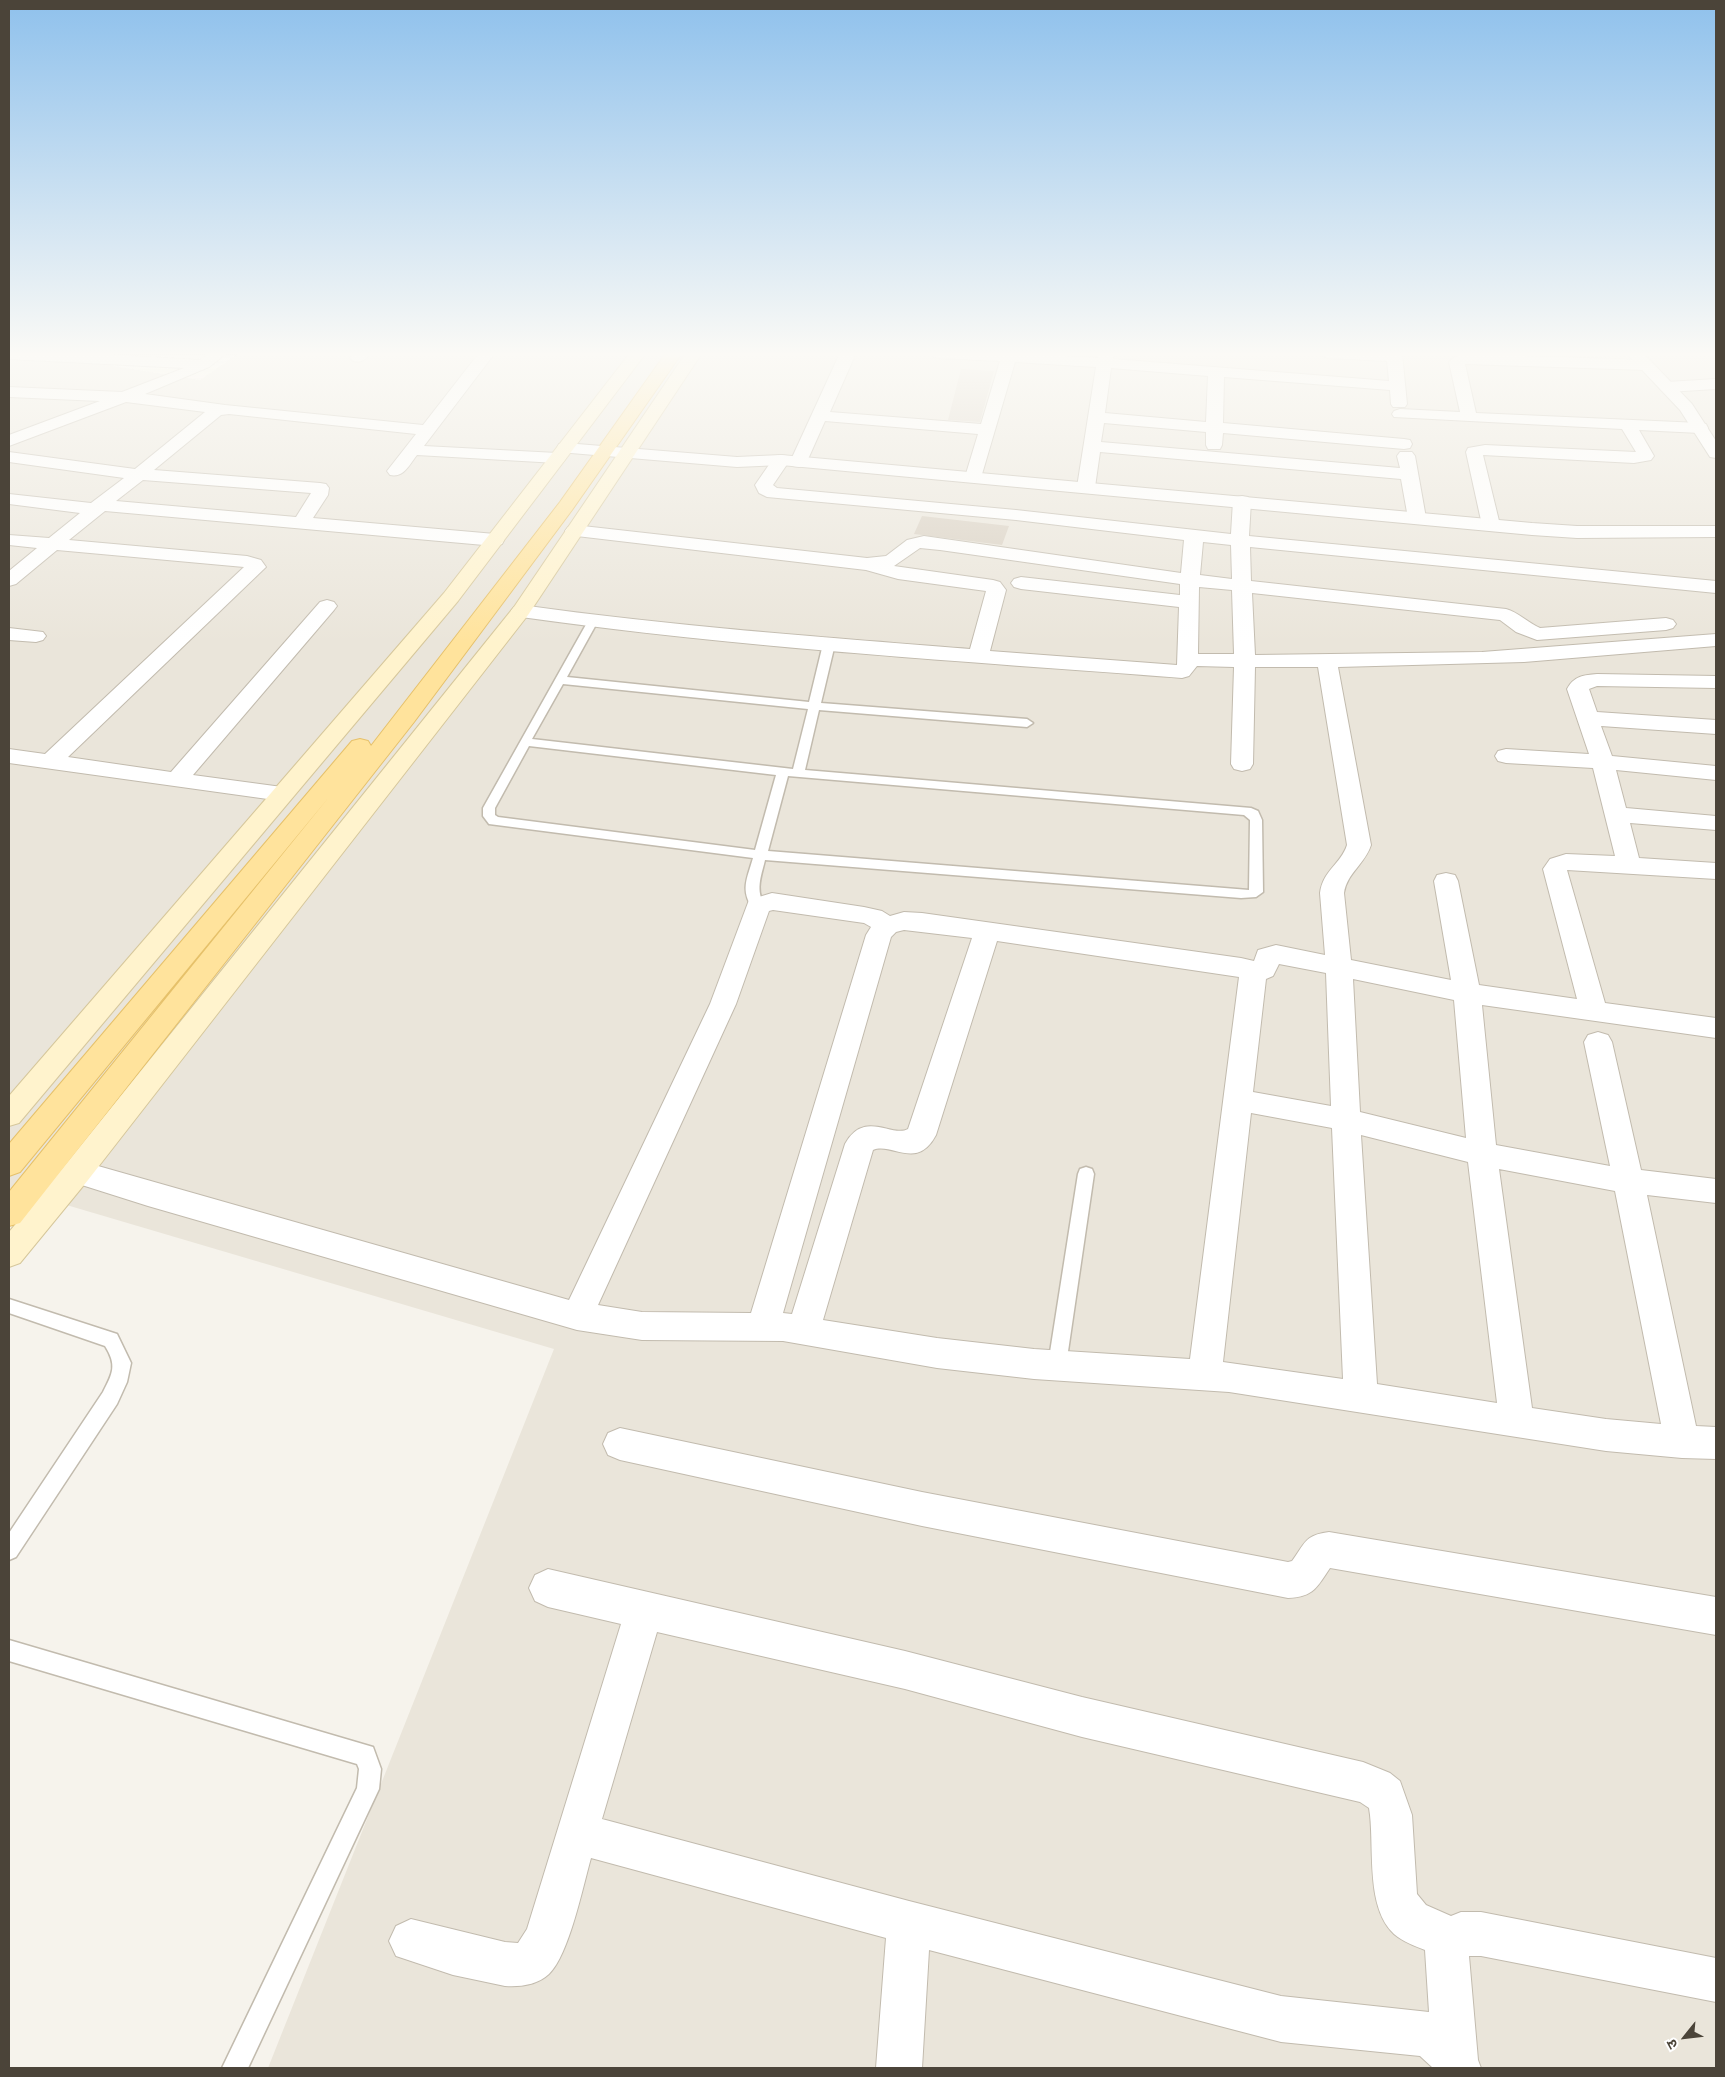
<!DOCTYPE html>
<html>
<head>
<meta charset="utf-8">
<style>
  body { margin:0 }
  #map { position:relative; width:1725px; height:2077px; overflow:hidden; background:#f6f3ec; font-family:Arial,"Noto Sans Devanagari",sans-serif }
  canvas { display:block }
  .frame { position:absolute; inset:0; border:10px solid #4b4439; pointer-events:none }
  .north { position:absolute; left:1660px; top:2012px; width:50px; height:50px; -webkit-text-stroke:4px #fff; paint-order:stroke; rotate:241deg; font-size:14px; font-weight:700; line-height:20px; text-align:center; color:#4b4439 }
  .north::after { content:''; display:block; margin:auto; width:18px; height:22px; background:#4b4439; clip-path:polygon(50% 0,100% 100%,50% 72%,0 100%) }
</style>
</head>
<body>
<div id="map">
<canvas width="1725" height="2077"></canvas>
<div class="frame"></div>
<div class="north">उ</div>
</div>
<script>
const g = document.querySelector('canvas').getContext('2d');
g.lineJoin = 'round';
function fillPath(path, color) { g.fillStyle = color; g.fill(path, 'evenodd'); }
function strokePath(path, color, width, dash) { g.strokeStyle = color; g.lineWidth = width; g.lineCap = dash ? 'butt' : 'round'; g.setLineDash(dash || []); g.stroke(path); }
fillPath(new Path2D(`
  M9 353H34L200 380 239 353H1716V2068H268L554 1349 9 1188Z`), '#eae5da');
fillPath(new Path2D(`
  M961 369 994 371 980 422 948 420Z
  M922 516 1009 526 1002 545 914 534Z`), '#d8cfc1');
const service = new Path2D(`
  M593 618 598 621 567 677 809 702 823 644 829 641 835 644 821 703 1027 719 1033 723 1027 727 819 710 805 770 1251 808 1258 811 1262 820 1263 892 1256 897 1241 898 765 860C761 877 755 890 765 906L763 909H753C740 890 747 879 753 858L489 824 483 816V808L588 621ZM563 684 808 709 793 769 532 739ZM529 746 776 775 755 850 498 817 495 815V808ZM788 776 1244 815 1250 820 1249 890 768 851Z
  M1086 1167 1092 1169 1094 1174 1066 1365 1063 1371 1057 1373 1051 1371 1048 1365 1078 1174 1080 1169Z
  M9 1299 117 1334 131 1363 127 1382 117 1404 16 1557 9 1560V1533L103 1392C113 1373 117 1365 105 1346L9 1313Z
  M9 1640 373 1747 381 1769 379 1789 248 2068H222L357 1788 359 1769 357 1764 9 1661Z`);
const minor = new Path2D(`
  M9 353H78L200 360 209 353H227L209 367 145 394 225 405 423 425 479 353H495L424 446 557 453 563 454 566 458 563 462 557 463 417 455C409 465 404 478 390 475L387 471 416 434 229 414 221 415 154 470 320 483 326 484 329 488 328 495 313 518 495 534 502 536 504 540 502 544 495 546 105 511 69 540 247 556 261 560 266 567 68 757 171 772 320 602 327 600 334 602 337 606 334 610 193 775 282 787 290 789 294 794 290 799 282 801 9 763V749L45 754 244 567 57 550 16 584 9 586V571L37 548 9 545V535L49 538 80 513 9 504V494L91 503 124 478 9 462V452L135 469 205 412 126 402 9 446V435L100 401 9 397V387L122 392 184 368 9 359ZM143 480 311 493 296 517 116 501Z
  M354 353H370C365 360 362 363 353 361L350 358Z
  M840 353H856L830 412 981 424 1000 361 938 358 933 356 930 353H1016L1098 358V353H1114L1113 359 1389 381 1387 361 1328 358 1323 356 1320 353H1402L1407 404 1405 407H1393L1391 404 1390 390 1224 377 1223 423 1404 439 1410 440 1412 444 1410 448 1404 449 1223 433 1222 445 1220 449H1208L1206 445V432L1104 423 1101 442 1400 468 1397 456 1400 452H1412L1415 456 1426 518 1423 522 1417 523 1411 522 1408 518 1401 479 1100 452 1095 487 1092 491 1086 492 1080 491 1077 487 1096 367 1015 362 980 481 974 482 968 481 965 477 978 434 825 421 805 466 799 467 793 466 790 462ZM1111 368 1208 376 1206 422 1105 413Z
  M1462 354 1646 360 1651 362 1654 365 1651 368 1646 370 1465 364 1476 413 1700 423 1706 424 1708 428 1706 432 1700 433 1639 430 1654 456 1651 460 1634 463 1483 455 1500 525 1497 529 1491 530 1485 529 1482 525 1466 452 1468 448 1485 445 1636 452 1622 429 1394 417 1392 414 1394 411 1400 409 1460 412 1449 362 1452 359Z
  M1716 379V389L1667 392 1661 390 1659 387 1661 384 1667 382Z
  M781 455 787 456 790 460 773 485 777 488 1016 510 1231 534 1233 501 1236 497 1242 496 1248 497 1251 501 1249 536 1716 581V593L1250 547 1251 581 1506 609C1518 612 1528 623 1540 628L1666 618 1673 620 1676 624 1673 628 1666 630 1537 640 1516 632 1500 620 1252 593 1255 655 1482 652 1716 634V646L1524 662 1338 667 1371 845C1365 864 1347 873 1344 893L1351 960 1451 980 1434 881 1437 875 1446 873 1455 875 1458 881 1479 985 1577 999 1543 869 1550 859 1566 854 1615 856 1593 768 1506 763 1498 761 1495 756 1498 751 1506 749 1589 754 1567 689C1574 676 1584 675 1597 674L1716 676V688L1597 686 1589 689 1597 712 1716 720V734L1601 726 1612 756 1716 766V780L1616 770 1626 808 1716 816V830L1630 823 1639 858 1716 863V879L1567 870 1605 1003 1716 1018V1038L1482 1005 1496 1145 1610 1166 1584 1042 1588 1035 1598 1032 1608 1035 1612 1042 1641 1170 1716 1179V1203L1647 1195 1696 1426 1716 1427V1459L1682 1458 1606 1451 1229 1392 1034 1379 937 1368 783 1341 642 1340 577 1330 148 1206 66 1180 62 1172 66 1164 77 1160 569 1300 710 1004 749 900 772 893 864 907 882 911 890 916 904 912 922 913 1241 958 1254 961 1258 950 1276 945 1325 955 1320 893C1323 870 1341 864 1347 845L1318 667H1255L1253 764 1250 769 1242 771 1234 769 1231 764 1234 667 1197 666 1189 676 1182 678C962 661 740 648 521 617L514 615 511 611 514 607 521 605C670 626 820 637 970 649L986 591 898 579 866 570 568 535 565 531 568 527 574 525 867 558 886 556 907 540 924 536 1181 573 1184 540 1016 520 767 497 759 493 755 485 775 456ZM1203 542 1231 545 1232 579 1200 575ZM920 548 940 550 1180 584V595L1021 577 1014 579 1011 583 1014 587 1021 589 1179 607 1177 665 990 651 1006 590 1000 582 993 580 894 566ZM1199 587 1232 590 1234 654H1198ZM773 910 864 923 871 927 866 935 751 1313 642 1312 598 1305 736 1004 769 911ZM904 930 972 938 908 1129C892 1138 864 1109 845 1144L792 1314 783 1313 891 937 896 932ZM997 941 1239 977 1190 1359 1034 1349 937 1338 823 1320 873 1150C892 1142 917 1171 936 1135ZM1279 964 1326 973 1331 1106 1253 1092 1266 979 1273 976ZM1353 979 1454 1000 1466 1138 1360 1112ZM1251 1113 1332 1128 1343 1379 1223 1362ZM1361 1135 1468 1162 1497 1403 1377 1384ZM1499 1169 1615 1191 1661 1424 1606 1419 1532 1408Z
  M9 628 43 632 46 636 43 640 36 642 9 640Z
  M620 1428 922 1492 1288 1562 1292 1561C1305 1544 1304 1535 1329 1532L1716 1597V1635L1330 1568C1317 1587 1314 1597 1288 1598L922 1526 620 1460 608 1455 603 1444 608 1433Z
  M548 1569 905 1651 1082 1697 1363 1762 1390 1773 1400 1781 1412 1815 1417 1894 1426 1905 1451 1916 1461 1912H1481L1716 1958V2002L1481 1956H1469L1478 2060 1481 2068H1433L1420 2056 1281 2042 929 1950 922 2068H876L886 1938 591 1858C583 1886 569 1955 549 1974 537 1985 520 1987 505 1986L453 1975 396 1956 389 1941 396 1926 411 1919 505 1942 518 1943 527 1929 621 1624 548 1607 535 1601 529 1588 535 1575ZM657 1632 905 1689 1082 1737 1360 1802 1369 1808 1370 1815C1374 1851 1366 1908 1394 1934 1403 1942 1415 1946 1425 1950L1429 2012 1281 1996 909 1901 602 1819Z`);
const tertiary = new Path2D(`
  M1626 353H1643L1692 404 1716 441V458L1710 457 1680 410Z
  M565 443 737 457 781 455 1532 523 1577 526H1716V537L1577 538 1532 535 781 465 737 467 559 452 557 448 559 444Z`);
const secondary = new Path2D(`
  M630 353H646L458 601 19 1123 9 1126V1096L444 593Z
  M686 353H702L528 615 88 1180 20 1263 9 1267V1232L66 1164 514 607Z`);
const primary = new Path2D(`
  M666 353H682L572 510 414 722 20 1223 9 1226V1192L329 797 20 1172 9 1176V1144L352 741 360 739 368 741 371 746 560 502Z`);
strokePath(service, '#c2bbae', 3);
strokePath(minor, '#c2bbae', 2);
strokePath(tertiary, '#c2bbae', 2);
strokePath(secondary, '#d6c79b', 2);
strokePath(primary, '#e6c16a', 2);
fillPath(service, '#fff');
fillPath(minor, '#fff');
fillPath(tertiary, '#fff');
fillPath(secondary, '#fff3cd');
fillPath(primary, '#ffe39c');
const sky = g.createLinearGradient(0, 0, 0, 644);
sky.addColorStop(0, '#8fc1ec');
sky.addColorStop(0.55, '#fbfaf6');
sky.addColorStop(1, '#fbfaf600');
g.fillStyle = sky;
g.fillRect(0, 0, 1725, 644);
</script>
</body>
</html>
